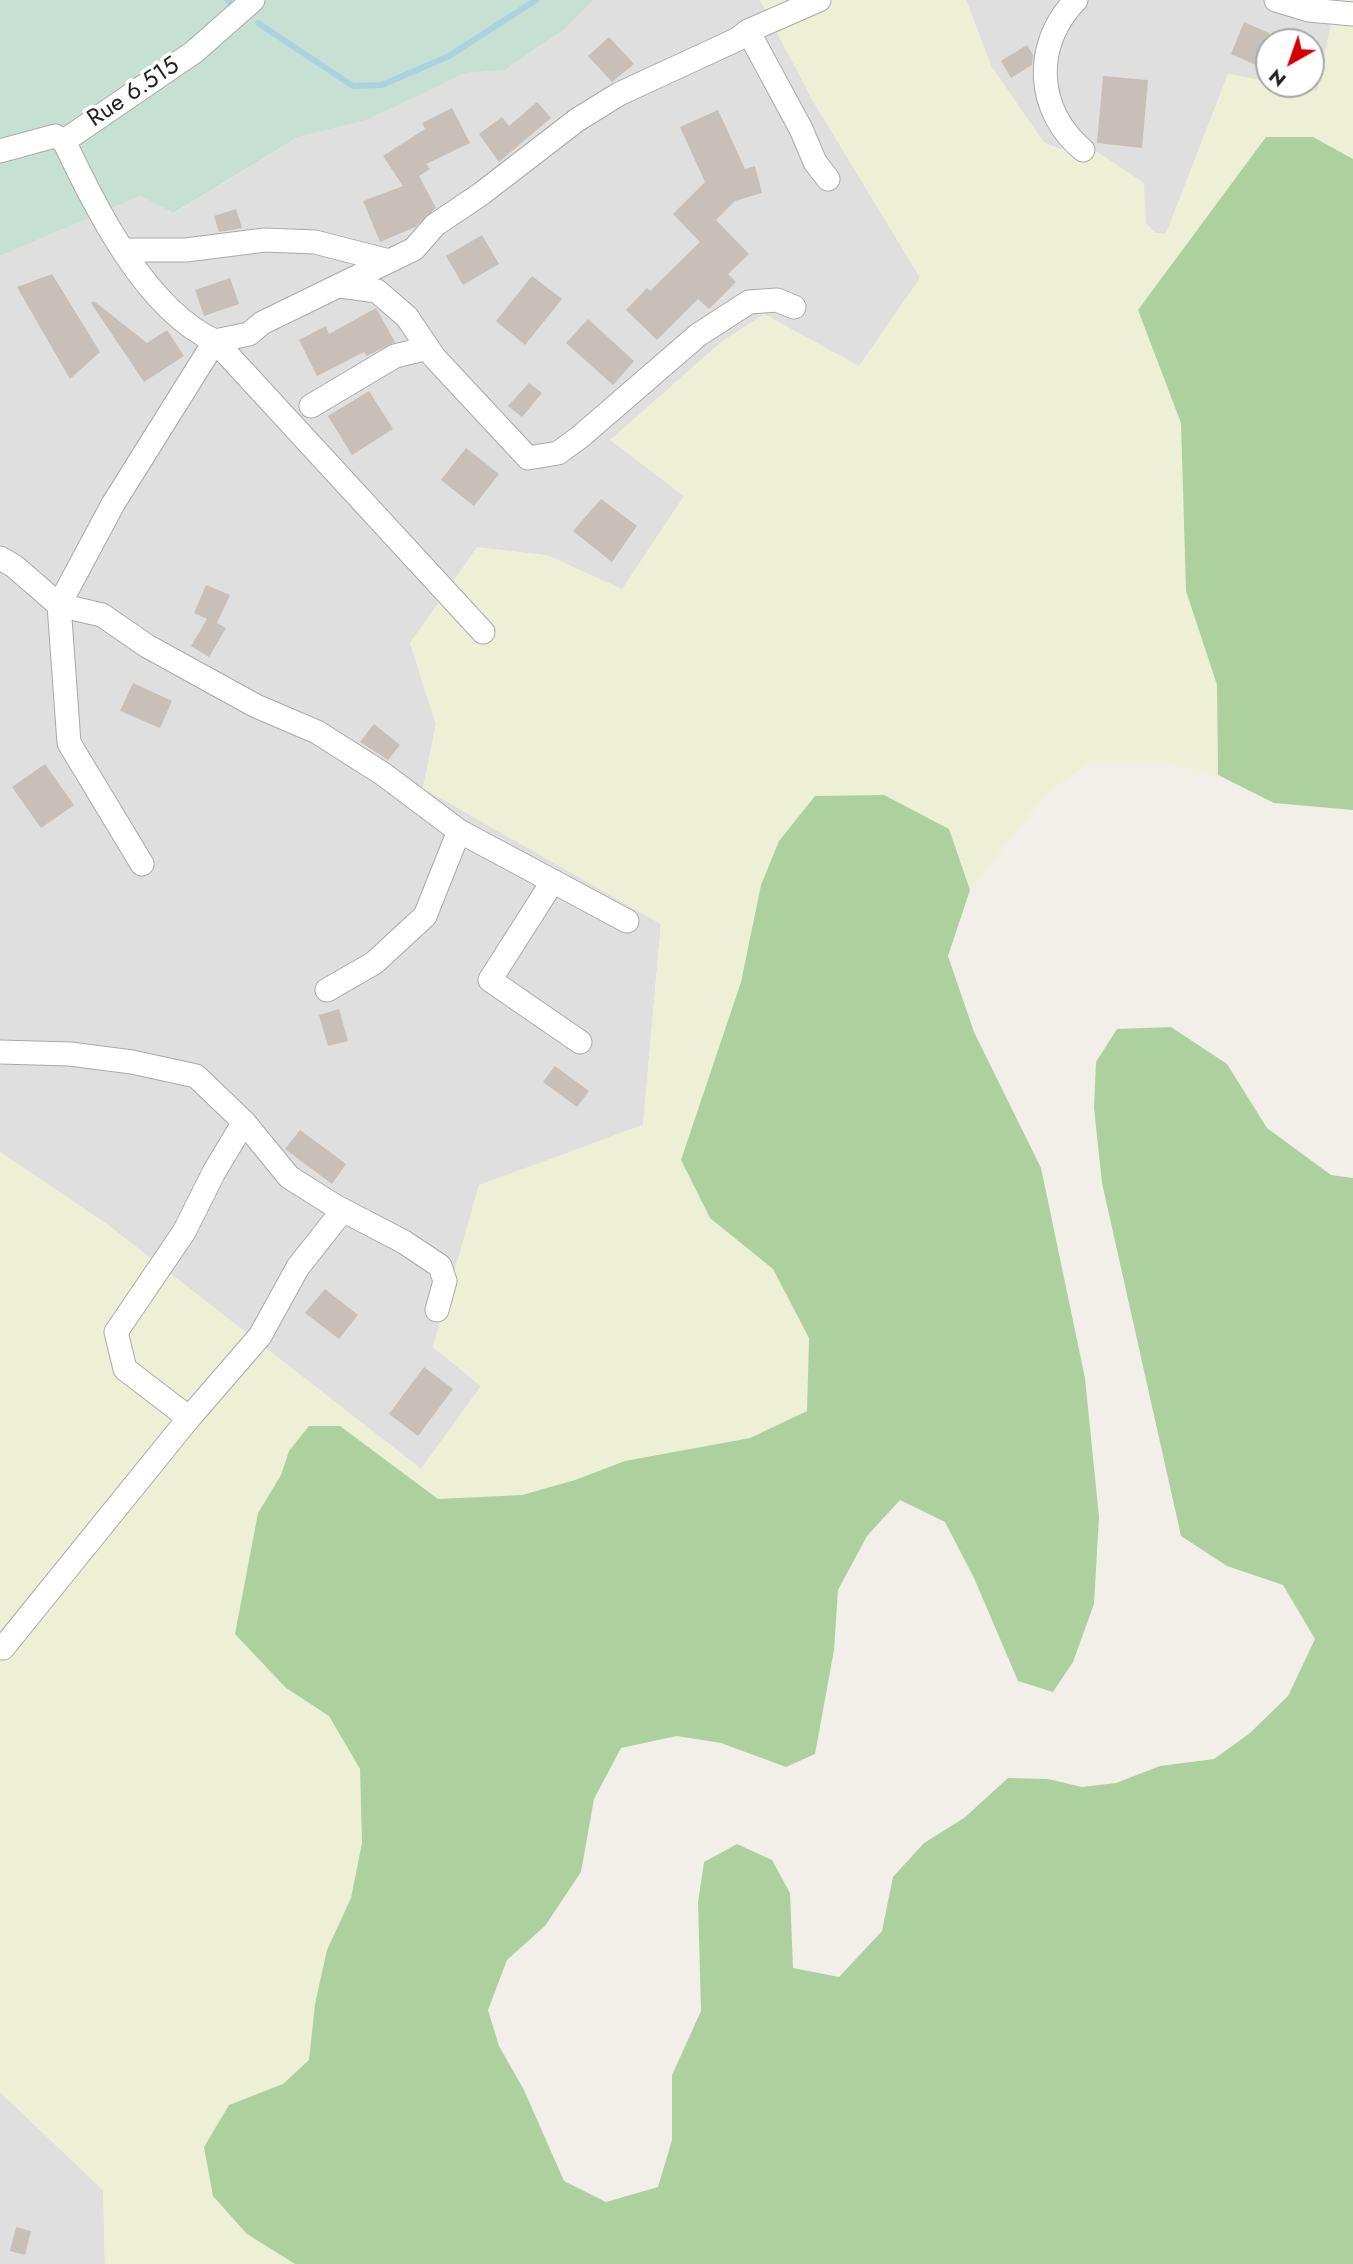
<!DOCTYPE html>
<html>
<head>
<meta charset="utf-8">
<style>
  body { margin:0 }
  #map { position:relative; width:1353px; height:2264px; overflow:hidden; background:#f2efe9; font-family:Jost,sans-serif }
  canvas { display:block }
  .north { position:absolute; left:1255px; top:28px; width:70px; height:70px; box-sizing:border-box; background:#fff; border:2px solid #a7a7a7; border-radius:50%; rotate:220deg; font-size:19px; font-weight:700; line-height:28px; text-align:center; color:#222 }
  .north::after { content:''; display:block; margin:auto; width:24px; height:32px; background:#d40000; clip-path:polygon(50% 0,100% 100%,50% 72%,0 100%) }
</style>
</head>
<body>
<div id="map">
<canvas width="1353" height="2264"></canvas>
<div class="north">N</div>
</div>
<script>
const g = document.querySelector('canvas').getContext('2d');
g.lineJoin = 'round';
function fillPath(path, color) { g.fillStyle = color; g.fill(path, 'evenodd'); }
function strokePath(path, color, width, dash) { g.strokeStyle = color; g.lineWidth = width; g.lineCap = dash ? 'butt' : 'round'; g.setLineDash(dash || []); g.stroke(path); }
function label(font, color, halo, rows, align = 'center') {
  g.font = font + ' Jost,sans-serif'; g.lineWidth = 7; g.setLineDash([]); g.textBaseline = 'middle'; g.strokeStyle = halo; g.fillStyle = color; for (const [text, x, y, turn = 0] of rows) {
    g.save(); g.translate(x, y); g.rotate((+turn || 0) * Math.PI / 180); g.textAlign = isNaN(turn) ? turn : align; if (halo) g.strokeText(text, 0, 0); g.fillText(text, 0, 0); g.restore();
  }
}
fillPath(new Path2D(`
  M593 0H760L813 101 921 278 859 366 610 439 684 496 622 590 547 556 410 643 436 724 423 788 661 924 643 1125 479 1186 433 1347 481 1386 421 1469 108 1225 0 1152V256L140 196 175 213 298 137 367 120 466 73 505 70 566 28Z
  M966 0H1332L1335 5 1317 92 1278 84H1311V42H1269V82L1228 74 1166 234 1155 233 1072 153 1044 143 991 66Z
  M0 2092 103 2190 105 2264H0Z`), '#e0dfdf');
fillPath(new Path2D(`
  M760 0H966L991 66 1044 143 1072 153 1096 151 1144 183 1146 223 1155 233 1166 234 1228 74 1317 91 1335 5 1353 0V159L1313 137 1224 198 1138 310 1181 423 1186 591 1217 685 1218 775 1164 762H1091L1046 794 970 890 949 829 761 885 741 982 703 1094 710 1218 773 1269 809 1338 807 1411 750 1438 625 1461 575 1480 522 1495 438 1499 340 1426 289 1451 281 1475 258 1513 235 1634 286 1688 329 1716 360 1769 362 1843 351 1898 327 1950 315 2004 309 2060 283 2084 229 2105 247 2234 295 2264H105L103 2190 0 2092V1152L108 1225 421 1469 481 1386 433 1347 479 1185 643 1125 661 924 423 788 436 724 410 643 477 547 547 555 622 589 684 496 610 440 721 342 764 314 859 366 920 278 813 101Z`), '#eef0d5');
fillPath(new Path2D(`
  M1266 137H1313L1353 159V810L1274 803 1218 775 1217 685 1186 591 1181 423 1138 310Z
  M884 795 949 829 970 890 948 956 974 1032 1041 1168 1085 1378 1099 1517 1094 1604 1073 1662 1053 1692 1018 1681 974 1578 945 1522 900 1500 867 1536 838 1590 834 1650 815 1754 786 1767 721 1743 677 1736 621 1748 594 1799 581 1872 545 1926 507 1960 488 2010 499 2046 524 2090 564 2181 606 2202 658 2187 672 2140V2075L701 2011 698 1902 704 1862 737 1844 772 1860 790 1893 793 1968 839 1977 882 1931 893 1877 924 1843 964 1818 1008 1778 1048 1779 1082 1787 1116 1783 1160 1766 1214 1759 1250 1733 1288 1696 1315 1639 1283 1585 1227 1566 1181 1536 1102 1183 1094 1108 1096 1062 1117 1029 1171 1027 1227 1064 1267 1128 1331 1175 1353 1178V2264H295L247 2234 213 2196 204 2147 229 2105 283 2084 309 2060 315 2004 327 1950 351 1898 362 1843 360 1769 329 1716 286 1688 235 1634 258 1513 281 1475 289 1451 309 1426H340L438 1499 522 1495 575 1480 625 1461 750 1438 807 1411 809 1338 773 1269 710 1218 681 1160 741 982 761 885 779 841 815 796Z`), '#add19e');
fillPath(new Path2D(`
  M0 0H593L566 28 505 70 466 73 367 120 298 137 174 213 140 196 0 256Z`), '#c6e0d4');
strokePath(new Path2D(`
  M228 0 234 8
  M258 23 353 86 382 85 449 56 536 0`), '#aad3df', 6);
fillPath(new Path2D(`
  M1244 22 1269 33V71L1231 54Z
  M609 37 634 64 612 82 588 56Z
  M1027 45 1033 55 1032 65 1011 78 1001 61Z
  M1103 76 1148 80 1142 148 1097 143Z
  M537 102 551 118 499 162 479 134 502 117 509 126Z
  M452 108 470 143 426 164 430 169 419 176 436 208 415 227 380 242 363 201 403 186 383 156 425 129 422 123Z
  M718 110 745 169 755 166 762 193 735 201 716 220 749 254 728 274 736 282 709 309 698 299 657 340 626 310 647 288 650 291 700 242 673 214 705 182 680 127Z
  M236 209 242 228 219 232 214 216Z
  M482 235 499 264 463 285 446 256Z
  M52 274 100 352 70 379 17 287Z
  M532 276 562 299 525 345 496 321Z
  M230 278 239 304 204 316 195 290Z
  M94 301 147 343 167 330 184 356 144 382 91 303Z
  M376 308 395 342 367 356 364 352 317 376 299 340 326 326 329 334Z
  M588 319 634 361 613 385 566 343Z
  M529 383 542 393 522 417 508 406Z
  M369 391 393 429 352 455 328 416Z
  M466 448 499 474 474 506 441 480Z
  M601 499 637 526 612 562 573 531Z
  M206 585 230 595 217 623 226 628 209 657 191 646 207 619 194 613Z
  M133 683 172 701 160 728 120 711Z
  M374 724 400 745 388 760 360 742Z
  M45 764 74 805 41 828 12 787Z
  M339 1009 348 1041 328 1046 319 1015Z
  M555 1066 589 1091 577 1107 543 1082Z
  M300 1130 346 1164 332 1184 285 1149Z
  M325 1289 358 1315 339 1339 305 1313Z
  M424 1367 453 1389 418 1436 389 1414Z
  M16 2227 31 2231 25 2255 10 2251Z`), '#c7bfb8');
const minor = new Path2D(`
  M1076 0C1032 45 1036 111 1083 150
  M1276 0 1309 10 1353 14
  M748 31 801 129 815 162 828 179
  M64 141C96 208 145 309 215 341L483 632
  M0 151 55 136 64 141 194 52 253 0
  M125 250H186L265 240 315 242 389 261
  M340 286 377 291 407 317 434 357 528 458 558 453 580 437 698 335 749 302 777 300 794 307
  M311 406 395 356 428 348
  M0 558 14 566 59 605 102 615 147 646 256 706 317 732 383 774 459 831 627 921
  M142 864 69 743 59 605 113 504 215 341 249 334 262 323 414 249 435 225 481 194 577 120 619 94 738 39 748 31 819 0
  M553 881 490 980 580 1042
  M327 990 374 963 425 916 459 831
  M0 1052 70 1054 132 1062 196 1076 244 1122 289 1177 335 1206 404 1242 440 1266 445 1281 437 1310
  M189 1418 260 1336 298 1267 343 1210
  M3 1648 189 1418 125 1369 116 1332 184 1232 214 1172 244 1122`);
strokePath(minor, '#a9a9a9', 25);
strokePath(minor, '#fff', 23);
label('24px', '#222', '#fff', [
  ["Rue 6.515",134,93,-34]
]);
</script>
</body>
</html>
